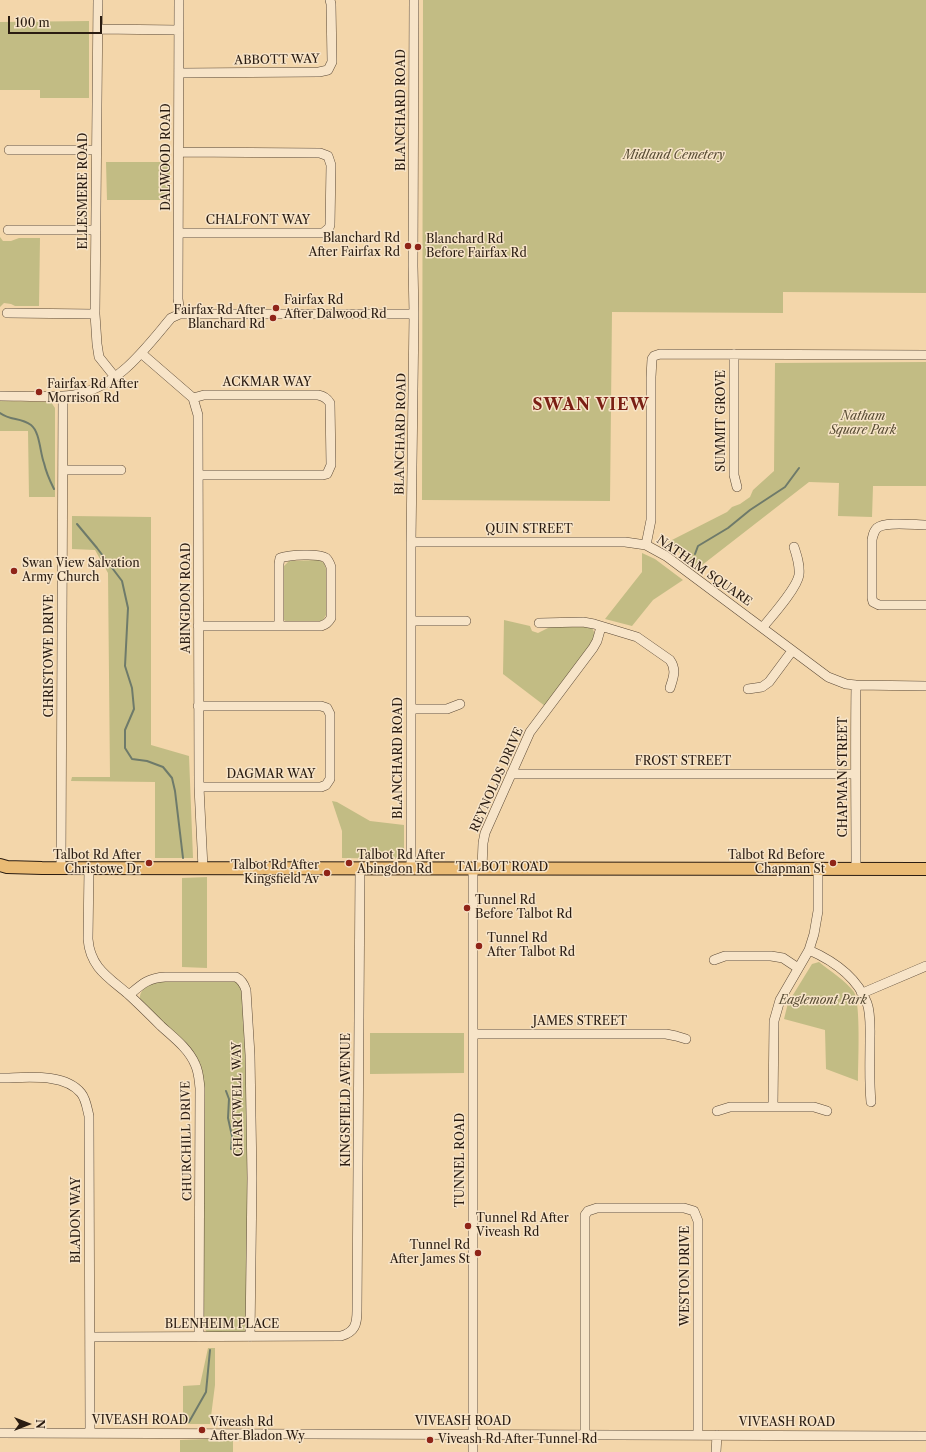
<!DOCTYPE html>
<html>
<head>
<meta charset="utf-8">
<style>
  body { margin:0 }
  #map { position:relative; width:926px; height:1452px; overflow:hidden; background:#f3d6aa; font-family:"Libre Caslon Text",serif }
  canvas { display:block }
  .north { position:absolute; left:8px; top:1404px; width:40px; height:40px; -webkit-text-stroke:3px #f7e4c8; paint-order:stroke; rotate:90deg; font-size:11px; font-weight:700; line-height:16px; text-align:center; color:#2a1c11 }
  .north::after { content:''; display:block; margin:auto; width:14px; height:18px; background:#2a1c11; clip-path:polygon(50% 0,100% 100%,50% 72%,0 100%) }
  .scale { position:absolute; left:8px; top:16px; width:94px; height:18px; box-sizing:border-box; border:2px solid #2a1c11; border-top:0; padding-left:5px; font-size:12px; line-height:14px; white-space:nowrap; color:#2a1c11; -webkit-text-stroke:3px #f7e4c8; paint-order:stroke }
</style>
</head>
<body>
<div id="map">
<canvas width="926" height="1452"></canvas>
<div class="north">N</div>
<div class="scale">100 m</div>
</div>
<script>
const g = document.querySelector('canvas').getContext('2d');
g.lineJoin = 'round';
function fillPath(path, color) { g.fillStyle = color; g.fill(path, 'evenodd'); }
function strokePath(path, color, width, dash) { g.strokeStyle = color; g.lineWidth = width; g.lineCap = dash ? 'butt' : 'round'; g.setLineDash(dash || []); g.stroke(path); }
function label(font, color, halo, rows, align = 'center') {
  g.font = font + ' "Libre Caslon Text",serif'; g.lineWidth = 3; g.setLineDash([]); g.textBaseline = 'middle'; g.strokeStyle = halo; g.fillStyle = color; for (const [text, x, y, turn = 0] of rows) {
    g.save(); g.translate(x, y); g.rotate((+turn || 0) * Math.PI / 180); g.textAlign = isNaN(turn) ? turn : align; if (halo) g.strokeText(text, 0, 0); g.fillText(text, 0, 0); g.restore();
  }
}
fillPath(new Path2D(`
  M423 0H926V293L783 292V313L612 312 610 501 422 500Z
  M89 21V98H40V90H0V22Z
  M106 162H170V200H107Z
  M0 237 3 241H11L19 238H40L39 306H15L11 304 4 303 0 307Z
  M926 362V486H873L872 517 838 516 839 483 809 482 697 569 668 542 727 512 732 507 740 504 750 497 753 490 774 471 775 363Z
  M0 401 51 402 55 408V497H29L28 431H0Z
  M72 516 151 517V745L189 756 193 858H155V782L71 781 72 777H110L108 573 95 550 72 549Z
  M642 553 655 559 683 580 653 600 632 626 605 619 642 572Z
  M319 560 324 563 326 569V615L323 620 318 623H289L284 620 282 615 283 567 289 561Z
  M504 620 530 626 532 631 538 633 554 625 591 627C597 633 593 639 591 646L545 706 503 674Z
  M332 801 337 802 370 821 404 825V857L402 859 342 858V831Z
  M207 877V968L182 967V878Z
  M819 962C830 971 846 981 854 992 861 1004 858 1064 858 1081L826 1069 825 1030 784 1019 788 1003 812 964Z
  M156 981H234L238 983 242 989 252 1171V1320L245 1333H207L204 1327 201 1075 140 1000C139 989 148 986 156 981Z
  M370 1033H464V1073L370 1074Z
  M208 1348H215V1385L210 1424H183V1386L200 1385Z
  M233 1438V1452H180V1440Z`), '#c2bc84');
strokePath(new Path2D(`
  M0 413C11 421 20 417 31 425 40 432 40 453 44 463 46 472 50 481 54 489
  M77 524 97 548 122 581 128 608 125 666 132 688 134 709 125 730V748L132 759 147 761 163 767 172 778 175 791 183 858
  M695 554 698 546 728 528 750 510 785 487 799 468
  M226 1091 229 1099 228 1118 232 1136 231 1149
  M189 1422 206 1392 210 1350`), '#6e7a6a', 2);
const minor = new Path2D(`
  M98 0 95 314 97 344 99 357 115 377
  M179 0 178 299 180 314
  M98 29 179 30
  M179 73 319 72 328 70 332 62 331 4 330 0
  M9 150H96
  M8 230H96
  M179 233H323L329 228 330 225 331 165 328 156 320 153 179 152
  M7 313 95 314
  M141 353 193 398 198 415 199 787 203 868
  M734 354V475L737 487
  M0 396C24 396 50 398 74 395 118 387 144 350 171 318L180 314H414
  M193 398 204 395H318C324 396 327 398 330 403L331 465 327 474 323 475H199
  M63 470H121
  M926 525C915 525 885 521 877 528 873 532 873 535 872 540V598L873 602 879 605H926
  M411 542H625L646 545 666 556 828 677 846 684 856 685 926 686
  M646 545 651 520V377L652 359 654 356 660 354 926 355
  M411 621H466
  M539 623 583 622 594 624 637 637 670 660C677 670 673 678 670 688
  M198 626H321C326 624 328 623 331 618V567C330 564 329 561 326 558 319 553 289 555 280 558L279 564V626
  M763 627C772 616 797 588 799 575 800 565 797 556 794 547
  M856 685C855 747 856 808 856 869
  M748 689 762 687 769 682 792 651
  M198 706H321L327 708 330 714V779L326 785 321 787H199
  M411 709H447L460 704
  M511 774H854
  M61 867 63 396
  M89 868 88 939C90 967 108 977 128 994 139 1004 150 1015 161 1026 173 1037 188 1048 195 1064 199 1072 199 1080 200 1088L199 1337
  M411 868V542L414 314 413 266 414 0
  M482 868 483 843 485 833 530 732 593 648 597 641 601 627
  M809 950C834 961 857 977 867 1003 871 1014 870 1028 870 1040 870 1061 869 1081 871 1102
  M714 960 725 956H771L783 958 798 968
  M861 992H865L926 966
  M129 995C142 984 148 978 165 977H236C242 980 244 984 246 990L250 1055 252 1178 250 1337
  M473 1034H666L676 1036 686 1039
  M0 1078C24 1078 64 1072 81 1093 86 1099 87 1108 89 1116L90 1433
  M773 1107 774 1021 780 1000 809 950 814 934 818 911V869
  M717 1111 730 1107H814L827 1111
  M90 1337 341 1336C355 1332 357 1324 357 1311L360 869
  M0 1433 926 1436
  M585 1434V1215L588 1211 597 1208H684L694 1211 698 1221V1434
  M473 1452V868
  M716 1452 717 1435`);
const major = new Path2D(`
  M0 865 7 867 42 868 926 869`);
strokePath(minor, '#5c4a37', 10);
strokePath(major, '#2a1c11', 14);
strokePath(minor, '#f7e4c8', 9);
strokePath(major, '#eabb75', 12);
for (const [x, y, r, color] of [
  [408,246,4,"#8f2418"],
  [418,247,4,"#8f2418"],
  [276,308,4,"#8f2418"],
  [273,318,4,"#8f2418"],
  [39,392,4,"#8f2418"],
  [14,571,4,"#8f2418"],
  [149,863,4,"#8f2418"],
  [349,863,4,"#8f2418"],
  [833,863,4,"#8f2418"],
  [327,873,4,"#8f2418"],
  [467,908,4,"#8f2418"],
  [479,946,4,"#8f2418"],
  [468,1226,4,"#8f2418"],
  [478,1253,4,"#8f2418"],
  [202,1430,4,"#8f2418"],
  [430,1440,4,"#8f2418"]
]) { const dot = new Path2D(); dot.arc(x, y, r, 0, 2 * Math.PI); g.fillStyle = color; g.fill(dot); strokePath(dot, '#f7e4c8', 1.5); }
label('12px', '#2a1c11', '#f7e4c8', [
  ["ABBOTT WAY",277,60,-1],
  ["BLANCHARD ROAD",402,110,-90],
  ["DALWOOD ROAD",167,157,-90],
  ["ELLESMERE ROAD",84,191,-90],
  ["CHALFONT WAY",258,221],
  ["ACKMAR WAY",267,383],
  ["SUMMIT GROVE",722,421,-90],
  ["BLANCHARD ROAD",401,434,-89],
  ["QUIN STREET",529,530],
  ["NATHAM SQUARE",704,571,35],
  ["ABINGDON ROAD",187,598,-90],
  ["CHRISTOWE DRIVE",50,656,-90],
  ["BLANCHARD ROAD",399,758,-90],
  ["FROST STREET",683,762],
  ["DAGMAR WAY",271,775],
  ["CHAPMAN STREET",844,777,-90],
  ["REYNOLDS DRIVE",497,780,-66],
  ["TALBOT ROAD",502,868],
  ["JAMES STREET",580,1022],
  ["CHARTWELL WAY",238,1099,-91],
  ["KINGSFIELD AVENUE",347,1100,-90],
  ["CHURCHILL DRIVE",187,1141,-91],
  ["TUNNEL ROAD",461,1160,-90],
  ["BLADON WAY",77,1220,-90],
  ["WESTON DRIVE",686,1276,-90],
  ["BLENHEIM PLACE",222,1325],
  ["VIVEASH ROAD",140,1421],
  ["VIVEASH ROAD",463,1422],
  ["VIVEASH ROAD",787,1423]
]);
label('italic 12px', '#584c34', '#f7e4c8', [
  ["Midland Cemetery",674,156],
  ["Natham",863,417],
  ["Square Park",863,431],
  ["Eaglemont Park",823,1001]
]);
label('12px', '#2a1c11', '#f7e4c8', [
  ["Blanchard Rd",400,239,"right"],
  ["After Fairfax Rd",400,253,"right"],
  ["Blanchard Rd",426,240],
  ["Before Fairfax Rd",426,254],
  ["Fairfax Rd",284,301],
  ["After Dalwood Rd",284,315],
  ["Fairfax Rd After",265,311,"right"],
  ["Blanchard Rd",265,325,"right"],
  ["Fairfax Rd After",47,385],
  ["Morrison Rd",47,399],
  ["Swan View Salvation",22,564],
  ["Army Church",22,578],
  ["Talbot Rd After",141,856,"right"],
  ["Christowe Dr",141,870,"right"],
  ["Talbot Rd After",357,856],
  ["Abingdon Rd",357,870],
  ["Talbot Rd Before",825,856,"right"],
  ["Chapman St",825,870,"right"],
  ["Talbot Rd After",319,866,"right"],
  ["Kingsfield Av",319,880,"right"],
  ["Tunnel Rd",475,901],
  ["Before Talbot Rd",475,915],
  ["Tunnel Rd",487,939],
  ["After Talbot Rd",487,953],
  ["Tunnel Rd After",476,1219],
  ["Viveash Rd",476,1233],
  ["Tunnel Rd",470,1246,"right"],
  ["After James St",470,1260,"right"],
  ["Viveash Rd",210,1423],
  ["After Bladon Wy",210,1437],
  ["Viveash Rd After Tunnel Rd",438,1440]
], 'left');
g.letterSpacing = '1px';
label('bold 16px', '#7a1f14', '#f7e4c8', [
  ["SWAN VIEW",591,405]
]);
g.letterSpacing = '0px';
</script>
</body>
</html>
